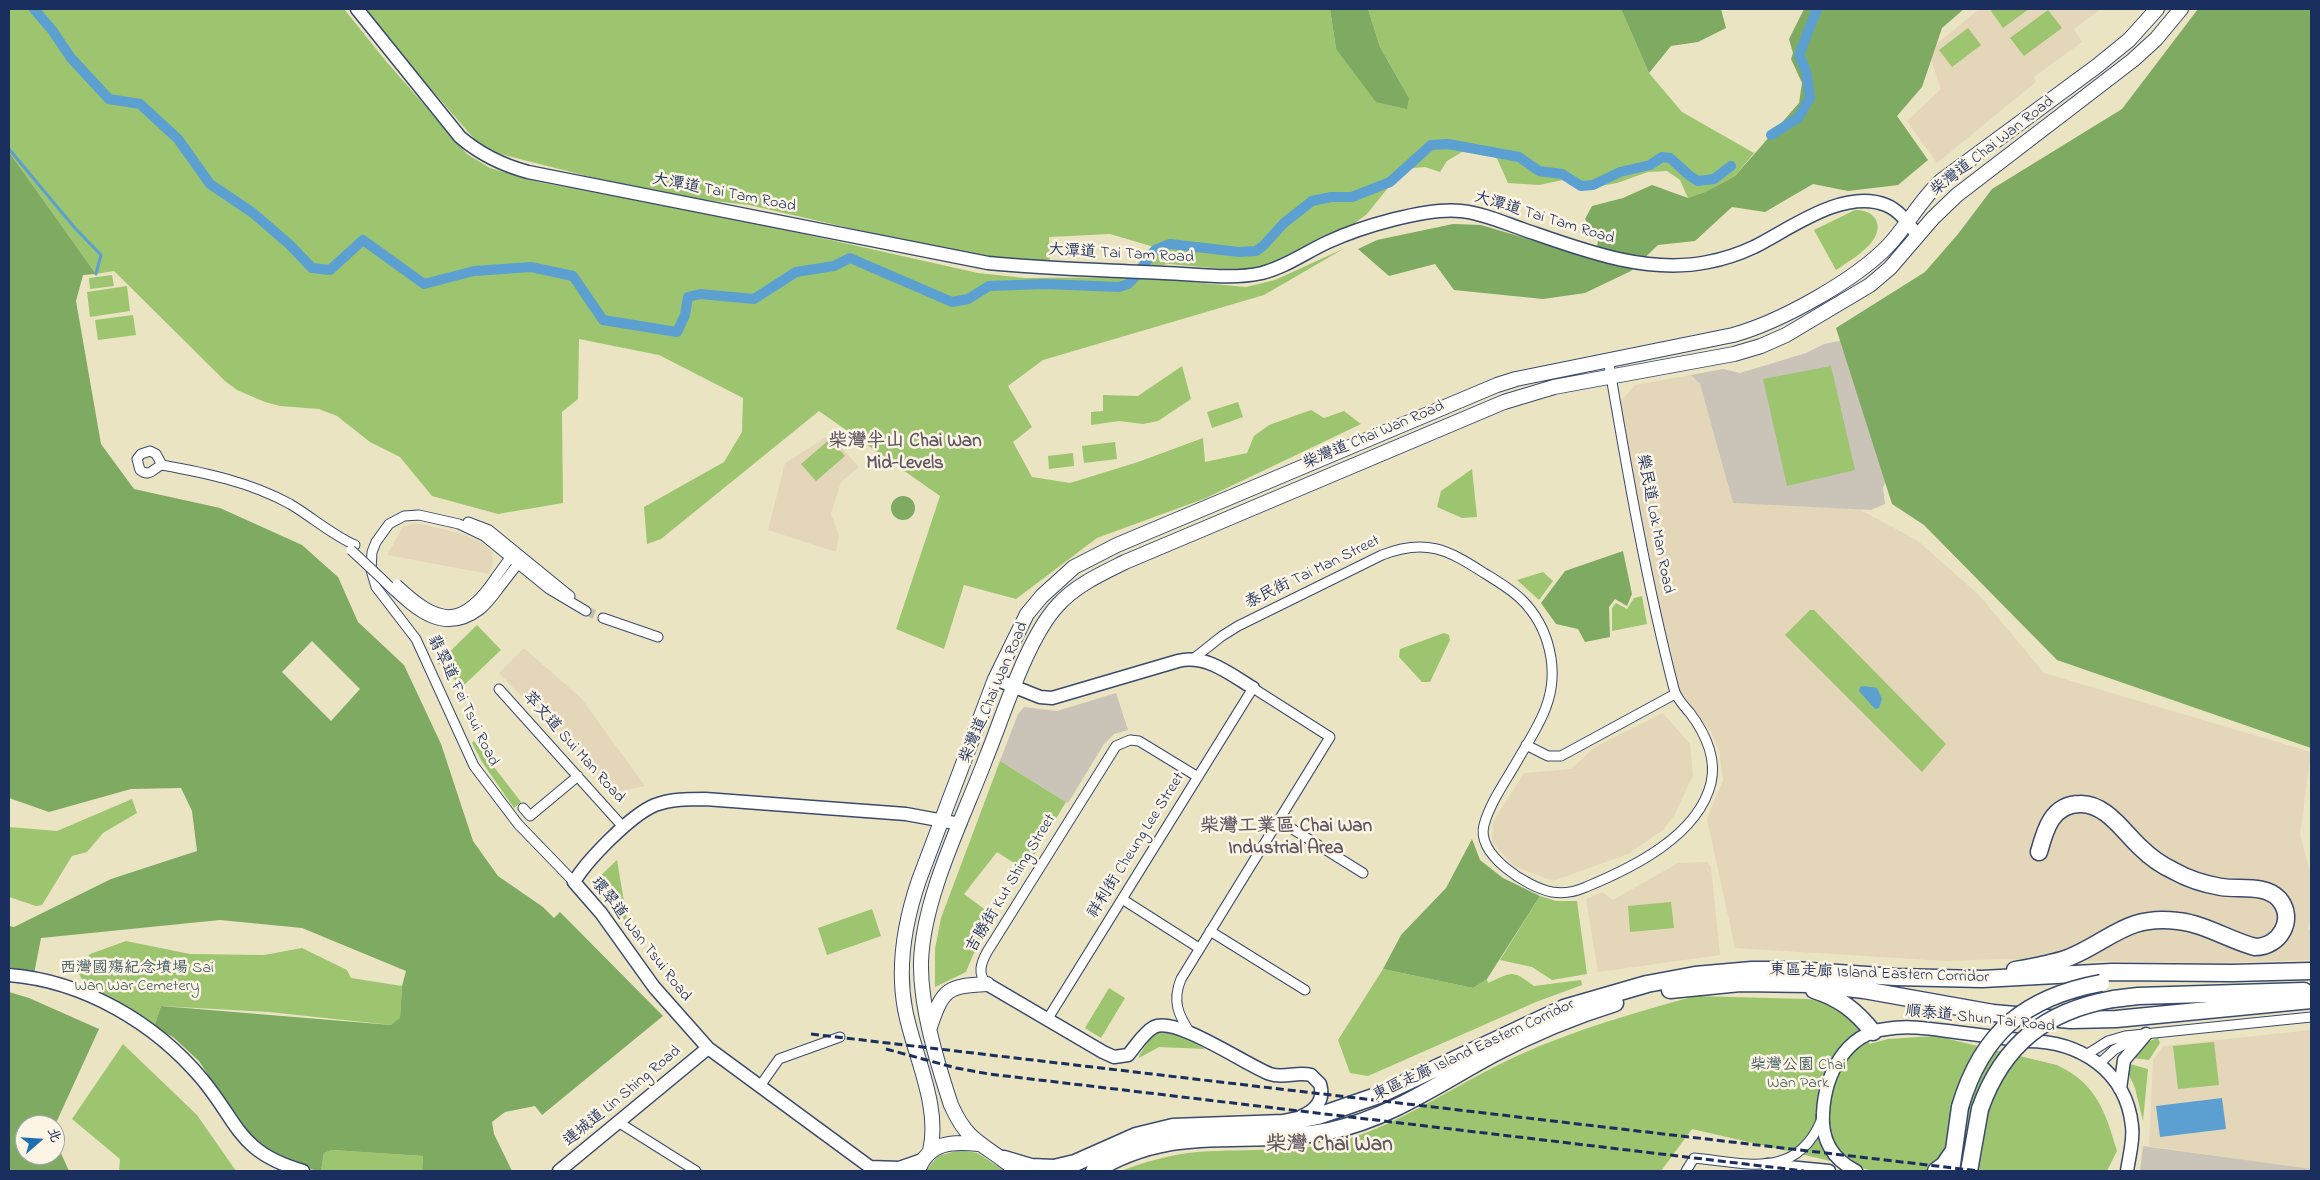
<!DOCTYPE html>
<html>
<head>
<meta charset="utf-8">
<style>
  body { margin:0 }
  #map { position:relative; width:2320px; height:1180px; overflow:hidden; background:#ebe4c3; font-family:"Indie Flower","LXGW WenKai TC",sans-serif }
  canvas { display:block }
  .frame { position:absolute; inset:0; border:10px solid #1b2f5e; pointer-events:none }
  .north { position:absolute; left:15px; top:1115px; width:50px; height:50px; box-sizing:border-box; background:#fcf5e5; border:1px solid #a2a6af; border-radius:50%; rotate:71deg; font-size:14px; font-weight:700; line-height:20px; text-align:center; color:#1b2f5e }
  .north::after { content:''; display:block; margin:auto; width:18px; height:22px; background:#1f6fb2; clip-path:polygon(50% 0,100% 100%,50% 72%,0 100%) }
</style>
</head>
<body>
<div id="map">
<canvas width="2320" height="1180"></canvas>
<div class="frame"></div>
<div class="north">北</div>
</div>
<script>
const g = document.querySelector('canvas').getContext('2d');
g.lineJoin = 'round';
function fillPath(path, color) { g.fillStyle = color; g.fill(path, 'evenodd'); }
function strokePath(path, color, width, dash) { g.strokeStyle = color; g.lineWidth = width; g.lineCap = dash ? 'butt' : 'round'; g.setLineDash(dash || []); g.stroke(path); }
function label(font, color, halo, rows, align = 'center') {
  g.font = font + ' "Indie Flower","LXGW WenKai TC",sans-serif'; g.lineWidth = 5; g.setLineDash([]); g.textBaseline = 'middle'; g.strokeStyle = halo; g.fillStyle = color; for (const [text, x, y, turn = 0] of rows) {
    g.save(); g.translate(x, y); g.rotate((+turn || 0) * Math.PI / 180); g.textAlign = isNaN(turn) ? turn : align; if (halo) g.strokeText(text, 0, 0); g.fillText(text, 0, 0); g.restore();
  }
}
fillPath(new Path2D(`
  M1979 9H2101L2074 29 2082 42 2034 77 2036 82 1937 163 1907 121 1941 89 1928 51Z
  M1691 375 1700 384 1733 503 1859 509 1918 541 1979 595 2044 673 2311 752 2300 835 2311 876V919L2308 929 2311 931V960L2210 963 2002 959 1946 961 1735 948 1707 819 1723 780 1719 750 1711 732 1677 687 1659 607 1620 402 1635 385Z
  M830 435 859 467 841 482 831 514 839 536 836 552 768 530 785 463Z
  M417 523 463 534 484 544 490 550 493 558 492 566 489 574 387 555 403 527Z
  M524 648 581 698 645 786 621 791 612 790 499 673Z
  M1663 713 1690 744 1693 775 1675 814 1663 830 1628 854 1553 881 1514 866 1492 842 1493 822 1524 773 1571 769 1595 747Z
  M1707 862 1711 867 1720 955 1598 972 1586 899 1602 892 1613 900 1678 863Z
  M2311 1030V1170L2149 1146 2153 1060 2163 1046Z`), '#e4d6b8');
fillPath(new Path2D(`
  M1844 340 1888 477 1883 488 1885 504 1871 510 1733 503 1700 384 1691 375 1723 369 1740 373 1806 353 1824 344Z
  M1116 693 1128 730 1114 734 1104 744 1068 803 1000 761 1018 714 1024 707 1057 711Z
  M2143 1146 2311 1169V1171H2140Z`), '#c9c3b8');
fillPath(new Path2D(`
  M9 9H344L385 60 467 154 490 168 539 182 746 221 978 273 1025 278 1137 277 1246 287 1275 280 1345 248 1264 295 1043 360 1008 386 1032 427 1013 442 1032 477 1070 483 1138 462 1203 438 1205 462 1247 453 1254 436 1269 425 1311 410 1324 418 1344 411 1361 424 1206 498 1097 538 1016 599 964 585 944 649 896 629 940 496 819 411 661 539 647 544 644 507 724 462 742 432 743 398 659 355 579 339 578 399 562 412 563 503 498 514 432 496 400 457 370 442 337 416 319 409 280 406 265 402 237 390 225 381 114 271 96 274 9 152Z
  M364 9H1330L1336 49 1409 98 1380 47 1368 9H1621L1649 73 1682 112 1754 153 1735 176 1705 192 1688 198 1680 180 1667 171 1648 172 1617 183 1594 187 1568 179 1539 185 1508 183 1495 154 1467 149 1447 161 1440 172 1425 167 1403 169 1367 214 1347 229 1270 265 1245 271 1169 264 1141 268 1154 247 1110 234 1049 237 1050 266 981 258 749 205 662 195 496 153 477 142 397 50Z
  M1993 9H2029L2003 28 1991 11Z
  M2048 10 2062 28 2024 56 2010 38Z
  M1968 28 1981 45 1952 67 1939 50Z
  M1855 210C1863 210 1872 212 1876 220 1886 241 1849 261 1836 270L1814 230Z
  M112 275 114 286 90 289 89 278Z
  M127 286 130 311 90 317 87 292Z
  M133 315 136 335 98 340 95 320Z
  M1182 366 1191 399 1158 421 1143 424 1119 421 1091 425V412L1103 411V395L1138 396Z
  M1831 366 1855 470 1787 486 1763 379Z
  M1238 402 1243 417 1212 428 1207 412Z
  M830 439 845 456 816 481 801 464Z
  M1115 442 1117 459 1084 463 1082 446Z
  M1073 453 1074 466 1049 469 1048 456Z
  M1472 469 1477 517 1462 518 1437 507 1441 491Z
  M1543 572 1553 581 1539 600 1517 580Z
  M1642 596 1647 624 1612 631V608L1616 603 1627 609 1634 598Z
  M1810 610H1814L1946 744 1922 772 1785 635Z
  M477 625 501 650 462 687 438 663Z
  M1444 633 1449 635 1450 640 1430 682H1422L1399 657 1400 649Z
  M474 741 521 802 514 808 482 762 472 743Z
  M1000 761 1066 802 1025 870 997 852 964 894 995 917 973 955 966 972 935 987V949L941 918Z
  M132 799 137 813 103 833 87 852 72 856 42 905 36 906 9 897V827L57 831Z
  M617 860 628 925 596 880Z
  M1540 896 1556 901H1577L1587 974 1552 980 1532 967 1500 960Z
  M1671 902 1674 928 1630 932 1628 906Z
  M872 909 881 936 827 955 818 928Z
  M126 941 190 954 264 955 302 948 347 970 351 978 402 986 400 1019 391 1025 269 1012 161 1006 154 1027 90 992 77 971 90 954Z
  M1383 969 1473 988 1487 979 1488 983C1513 972 1511 969 1534 986L1581 980 1582 985 1536 1002 1368 1076 1350 1073 1338 1040Z
  M1109 988 1125 998 1101 1038 1085 1028Z
  M1696 996 1808 999 1842 1006 1870 1044 1888 1039 1936 1036 2057 1065C2097 1084 2105 1111 2117 1151L2107 1171H1874L1692 1129 1661 1171H1121C1144 1162 1172 1154 1198 1152 1249 1148 1302 1154 1351 1138 1410 1119 1461 1081 1517 1056 1574 1030 1636 1012 1696 996Z
  M1175 1031 1205 1049 1159 1047 1139 1058V1056L1154 1032Z
  M2158 1038 2160 1043 2149 1060 2132 1058 2142 1044Z
  M2214 1042 2219 1085 2178 1089 2173 1046Z
  M123 1044 197 1115 236 1171H119L120 1159 72 1119Z
  M2130 1064 2148 1069 2143 1121 2135 1088 2127 1071Z
  M332 1150 423 1156 422 1171H321L324 1153Z
  M960 1150 977 1153 1005 1171H926L938 1156Z`), '#9dc46f');
fillPath(new Path2D(`
  M1330 9H1368L1380 47 1409 98 1407 109 1376 102 1336 49Z
  M1621 9H1721L1726 28 1698 42 1671 46 1649 73Z
  M1804 9H1964L1942 28 1922 87 1897 116 1928 160 1898 185 1848 191 1813 184 1765 212 1732 207 1695 241 1658 245 1631 271 1585 293 1543 299 1454 290 1435 264 1389 276 1358 249 1377 240 1453 224 1481 225 1596 259 1598 239 1585 219 1592 206 1623 198 1652 185 1688 198 1705 192 1735 176 1799 103 1802 83 1791 59 1793 53 1789 39Z
  M2198 9H2311V748L2057 660 1924 525 1892 504 1836 328 1925 272 1958 234 1992 189 2122 109Z
  M9 152 96 274 83 275 76 301 101 444 134 489 220 508 302 545 338 577 358 622 404 665 441 744 473 841 498 876 543 907 554 918 560 912 663 1016 542 1115 535 1106 505 1112 492 1122 494 1134 512 1171H422L423 1156 332 1150 324 1153 321 1171H317L284 1161 247 1136 199 1061 173 1037 154 1027 161 1006 391 1025 400 1018 402 986 406 971 302 928 220 920 41 938 34 974 9 967V926L14 927 111 879 197 851 192 811 181 788 131 789 49 812 9 798ZM312 641 360 689 331 721 282 672Z
  M891 508a12 12 0 1 1 24 0a12 12 0 1 1-24 0Z
  M1623 551 1632 594 1627 606 1615 599 1609 607 1610 637 1585 642 1578 629 1556 624 1541 603 1565 571Z
  M1472 839 1480 860 1503 878 1540 896 1487 979 1473 988 1383 969 1401 935 1446 888Z
  M9 992 29 998 99 1029 55 1125H25V1155H55V1140L69 1171H9Z`), '#7eaa62');
fillPath(new Path2D(`
  M1864 686 1877 688 1882 699 1879 708 1875 709 1859 691 1860 687Z
  M2222 1098 2226 1129 2160 1137 2156 1106Z`), '#5ba0d1');
strokePath(new Path2D(`
  M9 149 74 227 101 255 96 274`), '#5ba0d1', 3);
strokePath(new Path2D(`
  M34 9 52 30 71 58 109 99 140 104 178 139 210 184 253 213 290 245 312 268 330 270 363 240 424 284 474 271 531 267 573 276 603 320 677 332 685 315 688 297 700 294 754 299 796 272 834 266 850 258 952 302 968 299 989 286 1045 284 1119 287 1128 284 1136 276
  M1771 135 1798 118 1810 98 1806 71 1799 55 1817 9
  M1142 267 1155 250 1170 244 1239 252 1256 251 1263 246 1284 223 1312 201 1331 197H1352L1390 182 1431 145 1448 144 1519 157 1539 171 1562 174 1581 186 1593 185 1620 172 1650 165 1662 157 1670 158 1690 176 1698 181 1714 179 1731 166`), '#5ba0d1', 10);
strokePath(new Path2D(`
  M586 611 603 618`), '#c1c0af', 9, [9, 4.5]);
const street = new Path2D(`
  M162 465C153 468 150 478 140 470L137 459 141 454 150 451 156 454 162 465C206 473 250 482 290 504 312 517 332 535 355 545
  M468 522 489 530 570 596
  M496 577 512 555
  M503 583 521 560
  M603 618 658 637
  M1193 659 1222 636 1238 626 1382 555C1425 538 1447 549 1484 573 1497 581 1511 589 1522 600 1549 627 1560 670 1546 707 1539 727 1526 745 1516 763 1505 782 1490 803 1484 825 1476 855 1527 887 1552 892 1564 894 1575 892 1586 887 1632 868 1698 836 1711 783 1717 757 1705 733 1690 713 1684 706 1676 698 1674 689 1646 581 1627 470 1608 359
  M499 689 624 828
  M1526 745 1548 756H1561L1675 694
  M523 808 530 816 578 776
  M1278 820 1363 873
  M574 882 518 824 474 766 416 639 376 587 371 570 372 552 376 542 389 524 404 516 419 515 459 524 484 536 549 589 586 611
  M1122 899 1199 948
  M1210 931 1305 990
  M987 984C977 974 981 963 987 952L1116 746 1130 740 1139 741 1198 777
  M1047 1020 1253 688 1330 737 1181 979C1172 1001 1178 1015 1191 1034
  M2086 1055 2108 1041 2125 1036 2311 1017
  M2099 1064 2114 1050 2136 1038
  M760 1086 779 1059 840 1037
  M618 1122 696 1171
  M1686 1171 1694 1158C1746 1163 1796 1180 1821 1121`);
const secondary = new Path2D(`
  M357 9 460 137C481 155 502 165 528 172L988 263C1047 269 1106 270 1164 273 1196 274 1231 280 1262 273 1286 267 1306 252 1328 242 1360 227 1427 207 1461 211 1482 213 1502 222 1522 229 1580 249 1645 275 1708 262 1724 259 1739 254 1754 247 1790 229 1843 188 1886 205 1899 210 1909 224 1917 235
  M995 679 1040 697 1052 698 1178 661C1206 654 1230 674 1253 688
  M9 975C83 981 154 1022 202 1079 240 1125 238 1152 303 1171
  M987 984 1103 1052 1114 1057 1128 1055C1136 1046 1143 1033 1154 1027 1176 1016 1246 1065 1270 1074 1284 1079 1297 1071 1311 1075L1320 1084C1325 1100 1316 1110 1302 1116
  M2120 1089 2124 1060 2146 1034
  M1767 1165 1829 1171
  M870 1167 899 1168 922 1160
  M559 1171 708 1048
  M872 1171 870 1167 708 1048 654 987 601 913 574 882C587 860 631 815 655 805 671 799 688 799 705 799L906 814 960 824
  M1856 1171C1832 1159 1821 1139 1823 1113 1825 1075 1845 1034 1886 1029 1909 1025 1932 1029 1955 1032 1979 1035 2003 1038 2027 1041 2079 1041 2126 1070 2132 1126 2134 1140 2129 1157 2127 1171`);
const primary = new Path2D(`
  M930 1027C943 988 948 986 987 984
  M930 1151C941 1106 913 1053 905 1009 897 966 905 921 919 880L995 679 1027 614 1042 596 1074 567 1117 545 1497 385 1516 379 1733 335C1780 322 1854 281 1888 246 1907 226 1920 200 1941 181L2097 66 2129 40 2157 9
  M918 1171C928 1142 952 1141 979 1144
  M1016 1171C1003 1157 984 1149 970 1135 961 1126 956 1116 951 1105 937 1062 920 1007 921 962 923 897 963 819 986 758 1004 714 1027 638 1058 605 1076 585 1101 574 1125 562L1504 402 1554 387 1734 354 1761 346 1786 335 1870 285 1890 268 1933 218 1957 195 2133 60 2156 39 2181 9`);
const highway = new Path2D(`
  M2015 970C2033 967 2051 964 2068 958 2110 941 2127 914 2178 921 2205 924 2229 940 2255 947 2280 947 2296 919 2279 899 2265 884 2239 890 2221 887 2204 884 2188 879 2174 871 2161 865 2150 857 2140 847 2123 831 2105 803 2080 804 2052 804 2045 830 2039 852
  M1670 990 1740 983 1811 984 1864 990 1993 1013 2071 1020 2116 1019 2311 1000
  M1814 990C1840 998 1856 1011 1873 1032
  M2113 999 2138 996 2304 991
  M1004 1159 1031 1167 1054 1168 1075 1163 1136 1136 1173 1127 1283 1123 1318 1116 1379 1095 1564 1008 1647 984 1695 975 1752 970H1795L1895 977 1982 979 2112 972 2232 973 2311 971
  M1094 1171C1176 1120 1245 1148 1329 1131 1389 1119 1441 1082 1493 1054 1532 1033 1573 1016 1615 1003
  M1936 1171 1944 1165 1953 1152
  M1951 1171 1960 1107
  M1969 1171 1980 1109`);
strokePath(street, '#3a4a6d', 11);
strokePath(secondary, '#3a4a6d', 15);
strokePath(primary, '#3a4a6d', 16);
strokePath(highway, '#3a4a6d', 19);
strokePath(street, '#fff', 9);
strokePath(secondary, '#fff', 12);
strokePath(primary, '#fff', 14);
strokePath(highway, '#fff', 16);
strokePath(new Path2D(`
  M811 1034 1979 1171
  M886 1049 956 1068 989 1074 1804 1171`), '#1b2f5e', 3, [8, 4]);
const streetBridge = new Path2D(`
  M351 550C364 562 377 574 390 587 417 612 444 637 480 610 489 603 496 592 503 583
  M397 584C439 624 462 628 496 577`);
const highwayBridge = new Path2D(`
  M1960 1107C1982 1032 2026 997 2101 983
  M1980 1109C2003 1044 2046 1011 2113 999`);
strokePath(streetBridge, '#3a4a6d', 11, []);
strokePath(highwayBridge, '#3a4a6d', 19, []);
strokePath(streetBridge, '#fff', 9);
strokePath(highwayBridge, '#fff', 16);
label('16px', '#1b2f5e', '#fcf5e5', [
  ["柴灣道 Chai Wan Road",1993,147,-38],
  ["大潭道 Tai Tam Road",724,194,11],
  ["大潭道 Tai Tam Road",1544,219,17],
  ["大潭道 Tai Tam Road",1121,255,3],
  ["柴灣道 Chai Wan Road",1374,436,-23],
  ["樂民道 Lok Man Road",1654,524,79],
  ["泰民街 Tai Man Street",1313,573,-26],
  ["柴灣道 Chai Wan Road",995,693,-67],
  ["翡翠道 Fei Tsui Road",462,701,64],
  ["萃文道 Sui Man Road",573,748,48],
  ["祥利街 Cheung Lee Street",1137,846,-58],
  ["吉勝街 Kut Shing Street",1012,884,-59],
  ["環翠道 Wan Tsui Road",640,940,52],
  ["東區走廊 Island Eastern Corridor",1879,975,2],
  ["順泰道 Shun Tai Road",1980,1020,6],
  ["東區走廊 Island Eastern Corridor",1474,1051,-25],
  ["連城道 Lin Shing Road",623,1097,-40]
]);
label('16px', '#425c63', '#fcf5e5', [
  ["西灣國殤紀念墳場 Sai",137,969],
  ["Wan War Cemetery",137,987],
  ["柴灣公園 Chai",1798,1066],
  ["Wan Park",1798,1084]
]);
label('bold 19px', '#605762', '#fcf5e5', [
  ["柴灣半山 Chai Wan",905,443],
  ["Mid-Levels",905,465],
  ["柴灣工業區 Chai Wan",1286,828],
  ["Industrial Area",1286,850]
]);
label('bold 21px', '#605762', '#fcf5e5', [
  ["柴灣 Chai Wan",1329,1147]
]);
</script>
</body>
</html>
